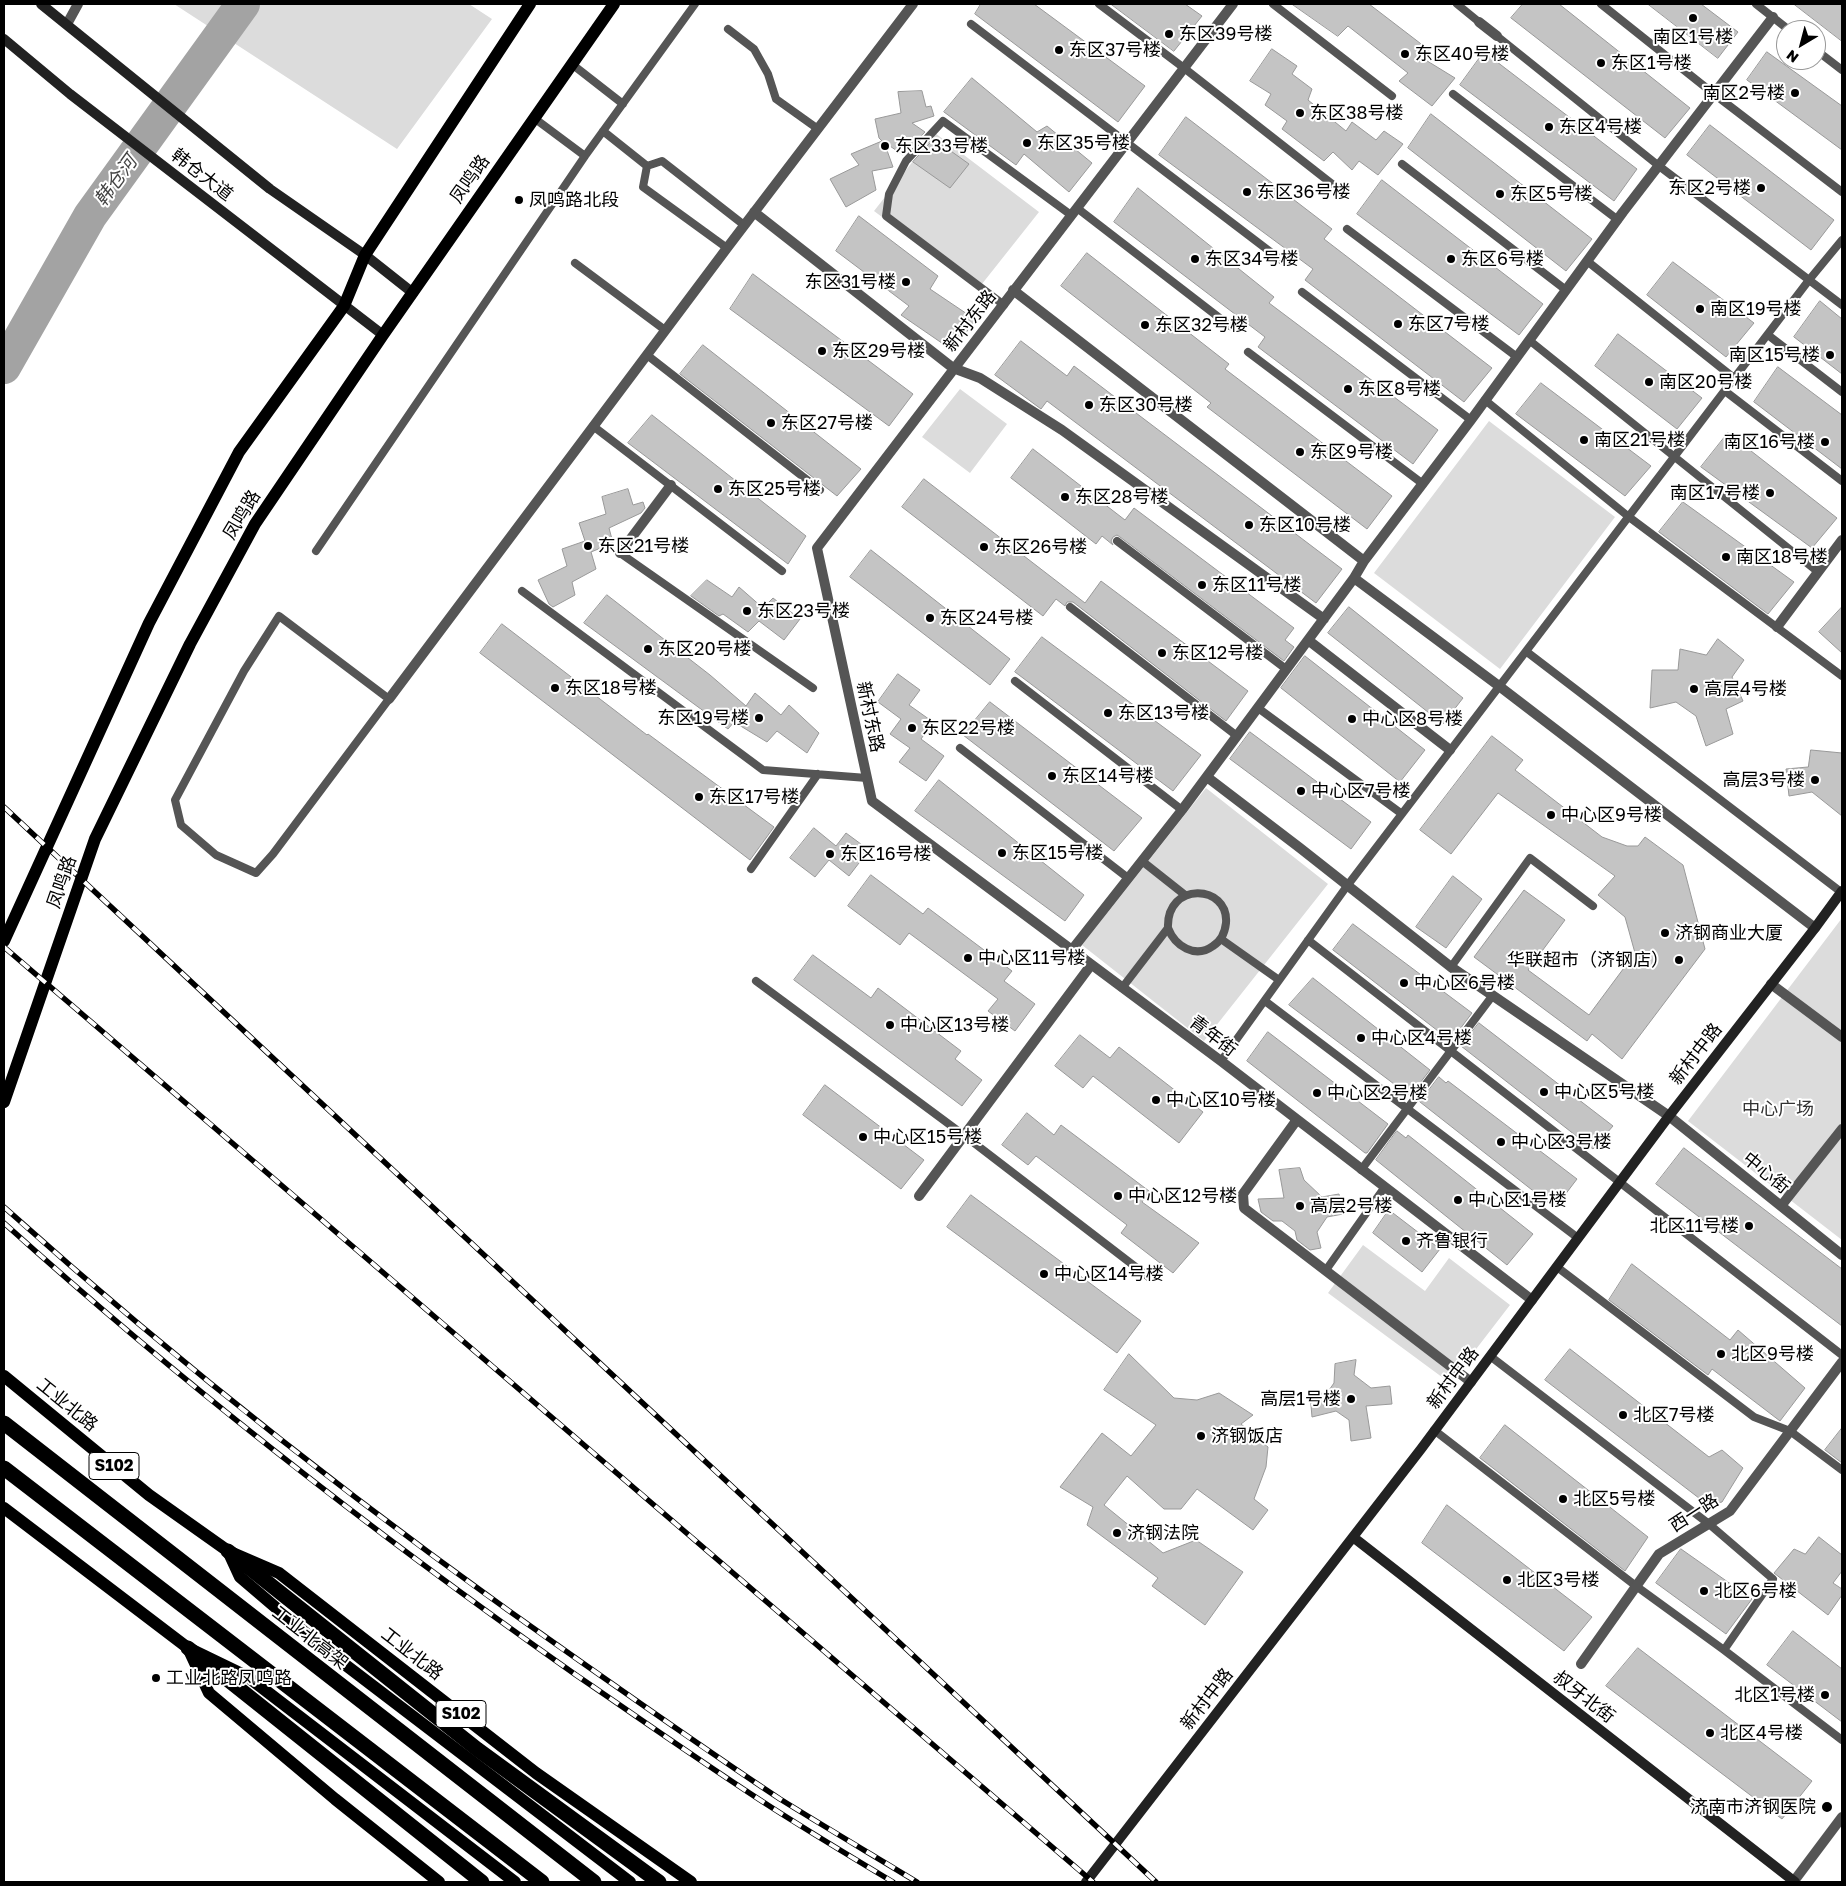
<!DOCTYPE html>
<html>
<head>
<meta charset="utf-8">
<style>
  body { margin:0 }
  #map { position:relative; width:1846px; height:1886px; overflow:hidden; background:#fff; font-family:"Golos Text",sans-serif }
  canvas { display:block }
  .frame { position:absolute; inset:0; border:5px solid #000; pointer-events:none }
  .north { position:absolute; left:1776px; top:20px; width:50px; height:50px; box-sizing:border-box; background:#fff; border:1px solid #999; border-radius:50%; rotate:217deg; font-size:14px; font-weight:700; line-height:20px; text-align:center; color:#000 }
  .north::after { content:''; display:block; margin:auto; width:18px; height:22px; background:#000; clip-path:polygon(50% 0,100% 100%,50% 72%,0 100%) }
</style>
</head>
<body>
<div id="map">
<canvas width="1846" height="1886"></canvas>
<div class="frame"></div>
<div class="north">N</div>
</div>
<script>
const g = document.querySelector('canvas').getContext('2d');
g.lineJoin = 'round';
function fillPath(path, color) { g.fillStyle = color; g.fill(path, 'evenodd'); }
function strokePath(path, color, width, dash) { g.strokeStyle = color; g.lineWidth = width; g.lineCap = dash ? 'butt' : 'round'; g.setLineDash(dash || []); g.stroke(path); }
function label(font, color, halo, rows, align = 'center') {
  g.font = font + ' "Golos Text","Noto Sans SC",sans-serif'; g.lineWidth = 4; g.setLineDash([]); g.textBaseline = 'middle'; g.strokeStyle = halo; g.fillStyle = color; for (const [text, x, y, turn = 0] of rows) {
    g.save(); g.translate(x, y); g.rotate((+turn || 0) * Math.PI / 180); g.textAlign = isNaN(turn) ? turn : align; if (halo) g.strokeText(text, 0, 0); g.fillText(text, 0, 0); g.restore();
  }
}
fillPath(new Path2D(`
  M174 4H469L492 19 397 149Z
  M935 133 1039 212 978 289 874 211Z
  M960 389 1007 424 970 473 922 437Z
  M1489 421 1615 517 1500 669 1374 573Z
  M1206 788 1328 884 1204 1041 1082 945Z
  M1842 918V1240L1688 1121Z
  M1363 1245 1425 1291 1449 1258 1510 1305 1450 1383 1328 1293Z`), '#dcdcdc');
strokePath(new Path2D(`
  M4 367 90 216 243 4`), '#a3a3a3', 34);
const building = new Path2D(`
  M981 4H1034L1145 86 1118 122 975 14Z
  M1111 4H1185L1202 16 1174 51Z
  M1292 4H1369L1429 50 1424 59 1455 78 1432 106 1399 81 1408 73 1348 26 1338 36Z
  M1523 4H1559L1690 108 1665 138 1511 18Z
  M1648 4H1701L1738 32 1718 58Z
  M1794 4H1842V41Z
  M1272 49 1297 66 1292 74 1312 89 1308 100 1346 131 1352 122 1376 140 1384 131 1403 144 1378 175 1359 161 1352 170 1333 152 1324 161 1282 129 1287 121 1265 105 1271 94 1250 81Z
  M1484 52 1637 169 1614 201 1460 85Z
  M1767 52 1842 106V150L1747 80Z
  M972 78 1037 132 1047 126 1092 163 1069 192 1024 154 1016 165 944 112Z
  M922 91 926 107 931 106 934 116 912 123 925 132 903 155 884 142 893 167 872 171 876 190 846 207 830 179 859 165 851 154 882 141 879 138 875 119 901 113 898 92Z
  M1431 114 1592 239 1566 271 1408 148Z
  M1186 117 1332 229 1324 239 1492 368 1464 402 1305 280 1313 269 1159 155Z
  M1710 125 1834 220 1811 250 1687 155Z
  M934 139 969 164 950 188 913 162Z
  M1382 180 1543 304 1519 335 1357 214Z
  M1138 188 1274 297 1269 303 1438 430 1413 464 1258 347 1265 337 1114 222Z
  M859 216 938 276 930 289 976 320 952 350 901 315 909 306 836 251Z
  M1087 253 1229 364 1225 369 1392 496 1367 529 1207 407 1211 403 1061 286Z
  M1673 262 1754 323 1726 357 1647 295Z
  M753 274 913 394 889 426 730 309Z
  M1820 301 1842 319V374L1794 337Z
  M1618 334 1702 398 1677 429 1595 366Z
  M1021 341 1067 376 1074 366 1342 569 1316 603 1047 401 1041 409 995 375Z
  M703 345 861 469 837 496 680 374Z
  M1778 367 1842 415V469L1754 402Z
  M1541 383 1651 466 1625 496 1516 414Z
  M652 415 806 536 788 564 628 443Z
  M1728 433 1837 518 1812 548 1701 467Z
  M1033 449 1125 520 1134 508 1294 628 1285 640 1294 647 1284 661 1120 537 1117 535 1113 537 1111 541 1113 545 1102 536 1096 544 1011 478Z
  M924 479 1085 603 1101 581 1248 691 1226 721 1073 602H1067L1065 606 1056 599 1043 616 902 507Z
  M628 489 633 505 643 502 645 508 641 513 609 528 613 543 591 552 596 569 572 582 575 595 553 607 549 604 538 580 567 566 562 549 585 541 579 523 606 514 602 497Z
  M1683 502 1794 582 1768 614 1659 532Z
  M871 550 1010 659 990 685 850 577Z
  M707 580 732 597 739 587 763 608 773 598 800 619 784 640 759 621 748 632 723 614 719 616 691 596Z
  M607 595 710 675 746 706 755 693 781 715 789 705 819 733 807 753 777 731 767 742 734 722 728 729 584 623Z
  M1349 607 1463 698 1443 724 1328 633Z
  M1842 607V653L1819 632Z
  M502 624 647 735 648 734 774 827 750 860 480 653Z
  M1042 637 1201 755 1173 791 1015 672Z
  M1718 639 1744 660 1732 677 1743 701 1726 709 1733 734 1706 746 1696 716 1676 702 1650 708 1652 670H1678L1680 649 1706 655Z
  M1305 656 1425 750 1400 782 1281 688Z
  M898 674 920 690 909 705 933 722 921 739 944 756 926 781 899 762 910 748 890 734 901 719 878 702Z
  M990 702 1142 818 1114 851 963 735Z
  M1250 732 1371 822 1351 849 1230 759Z
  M1492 736 1523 760 1515 770 1602 837 1627 846H1638L1645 837 1683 865 1705 949 1622 1059 1592 1034 1587 1041 1474 957 1524 890 1565 920 1528 970 1589 1015 1635 953 1625 917 1598 895 1615 876 1498 793 1451 854 1420 830Z
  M1811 750 1842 753V816L1812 792 1789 796 1786 769 1808 767Z
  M939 780 1084 895 1065 921 915 811Z
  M814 828 836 846 846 833 869 850 849 876 829 860 815 877 790 858Z
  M871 875 923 914 928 908 1012 971 1004 981 1035 1004 1015 1031 988 1011 998 999 909 933 900 945 848 906Z
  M1453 876 1482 899 1446 948 1416 927Z
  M1353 924 1472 1013 1451 1041 1333 950Z
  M813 955 871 998 878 988 961 1051 955 1059 982 1080 962 1106 794 980Z
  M1313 978 1430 1070 1410 1096 1289 1005Z
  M1479 1023 1613 1126 1593 1149 1461 1046Z
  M1268 1032 1388 1124 1367 1153H1365L1247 1061Z
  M1080 1035 1110 1058 1119 1047 1203 1112 1179 1143 1093 1076 1083 1088 1055 1066Z
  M1439 1077 1446 1083 1448 1081 1577 1179 1555 1208 1420 1102Z
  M825 1085 924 1160 901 1189 803 1115Z
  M1027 1113 1054 1135 1061 1125 1149 1191 1142 1202 1199 1243 1173 1273 1121 1233 1127 1225 1036 1156 1028 1165 1002 1145Z
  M1397 1131 1406 1138 1408 1135 1533 1234 1507 1265 1376 1160Z
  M1684 1148 1842 1269V1326L1656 1184Z
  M1300 1168 1304 1180 1322 1197 1339 1194 1343 1214 1327 1217 1317 1232 1321 1248 1310 1250 1297 1240 1295 1231 1282 1221H1273L1261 1212 1258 1199 1284 1198 1279 1170Z
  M971 1195 1141 1321 1117 1353 947 1227Z
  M1389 1210 1440 1249 1422 1272 1373 1233Z
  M1632 1264 1730 1340 1738 1330 1805 1388 1780 1421 1712 1369 1708 1375 1609 1300Z
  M1570 1349 1709 1457 1722 1450 1743 1468 1722 1502 1708 1505 1545 1380Z
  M1129 1354 1174 1398 1197 1400 1219 1393 1253 1415 1241 1424 1268 1447 1266 1467 1254 1499 1268 1510 1253 1530 1197 1489 1181 1509H1164L1127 1476 1104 1505 1163 1553 1196 1540 1243 1572 1205 1625 1152 1586 1158 1578 1087 1525 1093 1507 1060 1487 1102 1433 1131 1456 1156 1425 1104 1390Z
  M1356 1360 1354 1375 1371 1388 1390 1386 1392 1404 1366 1406 1371 1438 1351 1441 1349 1420 1336 1411 1312 1417 1310 1394 1327 1393 1334 1383 1335 1364Z
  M1505 1425 1648 1537 1625 1571 1480 1458Z
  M1842 1428V1463L1825 1450Z
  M1447 1505 1592 1617 1564 1651 1422 1543Z
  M1819 1537 1842 1555V1571L1833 1583 1842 1589V1595L1828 1615 1774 1573 1794 1549 1805 1554Z
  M1681 1549 1752 1599 1726 1634 1656 1583Z
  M1793 1631 1842 1669V1722L1767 1665Z
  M1638 1648 1812 1781 1782 1819 1606 1686Z`);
fillPath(building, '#c4c4c4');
strokePath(building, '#999', 1);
strokePath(new Path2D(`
  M1099 4 1184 68 1341 191
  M1273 4 1392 96
  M1457 4 1479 22
  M1601 4 1714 94 1842 192
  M1756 4 1789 30
  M971 24 1281 260
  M728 29 754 49 768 74 776 99 818 129
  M1497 36 1659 166 1842 305
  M1816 50 1842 70
  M573 65 623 104
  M1453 94 1618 220
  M603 131 647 166 662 161 744 225
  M585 156 695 4
  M1402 164 1566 290
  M647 166 643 187 727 248
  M1077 208 1230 326
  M1347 229 1517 357
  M1587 261 1734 378
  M575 263 665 330
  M1302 292 1471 420
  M1004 305 886 216 889 194 906 161 943 121 1071 215
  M1768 335 1842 392
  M1529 340 1818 572
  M1248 352 1423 484
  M647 355 820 490
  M1725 391 1842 481
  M1485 400 1629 517 1842 676
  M593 426 782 571
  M1117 541 1286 669
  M316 551 585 156 534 118
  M620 553 813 688
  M522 591 763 770 867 778
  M1070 607 1237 736
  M279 616 389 699 273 854 256 873 216 855 181 825 175 800 244 671Z
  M1527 652 1841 892
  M1015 681 1182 810
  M1258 708 1402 814
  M960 748 1128 878
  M1142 861 1185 895
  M751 869 818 774
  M1221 939 1279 980
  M1308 940 1842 1355
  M1451 967 1530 858 1593 906
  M756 981 965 1136 1150 1278
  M1122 988 1168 928C1166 881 1229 884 1226 923 1225 932 1221 941 1213 946 1195 959 1175 946 1168 928
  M1265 1001 1578 1238
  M1221 1061 1347 886 1809 280 1842 240
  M1361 1170 1493 995
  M1557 1267 1754 1417 1790 1431 1842 1470
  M1326 1270 1384 1188
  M1434 1430 1636 1586 1724 1650 1773 1579 1709 1524 1490 1356
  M1724 1650 1842 1740`), '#555', 8);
strokePath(new Path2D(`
  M1233 4 817 548 872 801 1221 1061 1532 1300
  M1479 22 1497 36
  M67 24 78 4
  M754 212 953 368 980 378 1062 430 1324 619
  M1013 290 1364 561
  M620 553 671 485
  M1354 578 1499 686 1815 928
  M1777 627 1842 540
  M1308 640 1450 750
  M389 699 727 248 913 4
  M1207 777 1300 848 1451 967 1669 1116 1842 1255
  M1071 951 1182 810 1354 578 1364 561 1471 420 1623 212 1773 17
  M1771 984 1842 1037
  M1296 1121 1243 1194 1244 1208 1471 1382
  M919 1196 1091 965
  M1781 1206 1842 1129
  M1581 1664 1659 1554 1730 1511 1842 1362
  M1794 1881 1842 1817`), '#555', 10);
strokePath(new Path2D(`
  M41 4 270 189 365 255 413 293
  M4 39 70 94 383 335
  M1353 1537 1795 1882
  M1086 1882 1421 1449 1669 1116 1815 928 1842 891`), '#222', 10);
strokePath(new Path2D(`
  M4 941 149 623 239 452 344 306 365 255 530 4
  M4 1102 95 839 190 644 255 524 383 335 614 4
  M4 1376 149 1495 228 1551 279 1573 536 1773 691 1882
  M4 1508 188 1648 248 1677 515 1882
  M228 1551 240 1577 322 1647 630 1882
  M188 1648 209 1693 335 1799 439 1882`), '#000', 12);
strokePath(new Path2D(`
  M4 1423 594 1882
  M4 1468 542 1882
  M228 1551 477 1749 659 1882
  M188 1648 482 1882`), '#000', 15);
const rail = new Path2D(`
  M4 807 1156 1882
  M4 947 1093 1882
  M4 1207C189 1373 383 1524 587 1666 651 1711 715 1756 780 1799 825 1827 871 1854 917 1882
  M4 1223C185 1386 377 1535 576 1675 642 1720 707 1766 774 1809 813 1834 853 1858 893 1882`);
strokePath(rail, '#000', 5.5);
strokePath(rail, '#fff', 4, [11]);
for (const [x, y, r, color] of [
  [1693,18,5,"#000"],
  [1169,34,5,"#000"],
  [1059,50,5,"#000"],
  [1405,54,5,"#000"],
  [1601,63,5,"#000"],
  [1795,93,5,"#000"],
  [1300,113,5,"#000"],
  [1549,127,5,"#000"],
  [1027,143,5,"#000"],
  [885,146,5,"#000"],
  [1761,188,5,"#000"],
  [1247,192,5,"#000"],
  [1500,194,5,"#000"],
  [519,200,5,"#000"],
  [1195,259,5,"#000"],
  [1451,259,5,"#000"],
  [906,282,5,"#000"],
  [1700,309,5,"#000"],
  [1398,324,5,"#000"],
  [1145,325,5,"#000"],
  [822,351,5,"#000"],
  [1830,355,5,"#000"],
  [1649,382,5,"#000"],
  [1348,389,5,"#000"],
  [1089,405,5,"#000"],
  [771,423,5,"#000"],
  [1584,440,5,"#000"],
  [1825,442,5,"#000"],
  [1300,452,5,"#000"],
  [718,489,5,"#000"],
  [1770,493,5,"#000"],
  [1065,497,5,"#000"],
  [1249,525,5,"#000"],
  [588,546,5,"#000"],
  [984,547,5,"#000"],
  [1726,557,5,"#000"],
  [1202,585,5,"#000"],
  [747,611,5,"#000"],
  [930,618,5,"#000"],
  [648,649,5,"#000"],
  [1162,653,5,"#000"],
  [555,688,5,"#000"],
  [1694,689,5,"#000"],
  [1108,713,5,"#000"],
  [759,718,5,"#000"],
  [1352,719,5,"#000"],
  [912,728,5,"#000"],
  [1052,776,5,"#000"],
  [1815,780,5,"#000"],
  [1301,791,5,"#000"],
  [699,797,5,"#000"],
  [1551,815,5,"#000"],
  [1002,853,5,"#000"],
  [830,854,5,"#000"],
  [1665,933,5,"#000"],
  [968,958,5,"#000"],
  [1679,960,5,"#000"],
  [1404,983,5,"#000"],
  [890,1025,5,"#000"],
  [1361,1038,5,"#000"],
  [1544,1092,5,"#000"],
  [1317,1093,5,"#000"],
  [1156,1100,5,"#000"],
  [863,1137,5,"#000"],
  [1501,1142,5,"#000"],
  [1118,1196,5,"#000"],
  [1458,1200,5,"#000"],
  [1300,1206,5,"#000"],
  [1749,1226,5,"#000"],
  [1406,1241,5,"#000"],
  [1044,1274,5,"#000"],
  [1721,1354,5,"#000"],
  [1351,1399,5,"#000"],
  [1623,1415,5,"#000"],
  [1201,1436,5,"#000"],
  [1563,1499,5,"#000"],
  [1117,1533,5,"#000"],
  [1507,1580,5,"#000"],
  [1704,1591,5,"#000"],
  [156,1678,5,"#000"],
  [1825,1695,5,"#000"],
  [1710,1733,5,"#000"],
  [1827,1807,6,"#000"]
]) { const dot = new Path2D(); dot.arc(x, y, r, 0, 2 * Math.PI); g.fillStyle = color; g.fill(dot); strokePath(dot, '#fff', 2); }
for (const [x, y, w] of [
  [114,1466,50],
  [461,1714,50]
]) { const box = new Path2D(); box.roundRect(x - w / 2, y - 13.5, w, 27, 4); g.fillStyle = '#fff'; g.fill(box); strokePath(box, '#000', 1); }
label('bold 16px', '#000', null, [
  ["S102",114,1466],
  ["S102",461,1714]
]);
label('18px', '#000', '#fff', [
  ["东区39号楼",1179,34],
  ["南区1号楼",1693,37,"center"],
  ["东区37号楼",1069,50],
  ["东区40号楼",1415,54],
  ["东区1号楼",1611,63],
  ["南区2号楼",1785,93,"right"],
  ["东区38号楼",1310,113],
  ["东区4号楼",1559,127],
  ["东区35号楼",1037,143],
  ["东区33号楼",895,146],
  ["东区2号楼",1751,188,"right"],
  ["东区36号楼",1257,192],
  ["东区5号楼",1510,194],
  ["凤鸣路北段",529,200],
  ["东区34号楼",1205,259],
  ["东区6号楼",1461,259],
  ["东区31号楼",896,282,"right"],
  ["南区19号楼",1710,309],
  ["东区7号楼",1408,324],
  ["东区32号楼",1155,325],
  ["东区29号楼",832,351],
  ["南区15号楼",1820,355,"right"],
  ["南区20号楼",1659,382],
  ["东区8号楼",1358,389],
  ["东区30号楼",1099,405],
  ["东区27号楼",781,423],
  ["南区21号楼",1594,440],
  ["南区16号楼",1815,442,"right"],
  ["东区9号楼",1310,452],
  ["东区25号楼",728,489],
  ["南区17号楼",1760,493,"right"],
  ["东区28号楼",1075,497],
  ["东区10号楼",1259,525],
  ["东区21号楼",598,546],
  ["东区26号楼",994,547],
  ["南区18号楼",1736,557],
  ["东区11号楼",1212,585],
  ["东区23号楼",757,611],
  ["东区24号楼",940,618],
  ["东区20号楼",658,649],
  ["东区12号楼",1172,653],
  ["东区18号楼",565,688],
  ["高层4号楼",1704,689],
  ["东区13号楼",1118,713],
  ["东区19号楼",749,718,"right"],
  ["中心区8号楼",1362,719],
  ["东区22号楼",922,728],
  ["东区14号楼",1062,776],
  ["高层3号楼",1805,780,"right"],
  ["中心区7号楼",1311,791],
  ["东区17号楼",709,797],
  ["中心区9号楼",1561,815],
  ["东区15号楼",1012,853],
  ["东区16号楼",840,854],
  ["济钢商业大厦",1675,933],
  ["中心区11号楼",978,958],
  ["华联超市（济钢店）",1669,960,"right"],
  ["中心区6号楼",1414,983],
  ["中心区13号楼",900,1025],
  ["中心区4号楼",1371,1038],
  ["中心区5号楼",1554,1092],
  ["中心区2号楼",1327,1093],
  ["中心区10号楼",1166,1100],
  ["中心区15号楼",873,1137],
  ["中心区3号楼",1511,1142],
  ["中心区12号楼",1128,1196],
  ["中心区1号楼",1468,1200],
  ["高层2号楼",1310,1206],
  ["北区11号楼",1739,1226,"right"],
  ["齐鲁银行",1416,1241],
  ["中心区14号楼",1054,1274],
  ["北区9号楼",1731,1354],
  ["高层1号楼",1341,1399,"right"],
  ["北区7号楼",1633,1415],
  ["济钢饭店",1211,1436],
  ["北区5号楼",1573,1499],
  ["济钢法院",1127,1533],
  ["北区3号楼",1517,1580],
  ["北区6号楼",1714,1591],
  ["工业北路凤鸣路",166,1678],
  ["北区1号楼",1815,1695,"right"],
  ["北区4号楼",1720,1733],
  ["济南市济钢医院",1816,1807,"right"]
], 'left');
label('18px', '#000', '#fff', [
  ["韩仓大道",202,175,38],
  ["凤鸣路",470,179,-55],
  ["新村东路",970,321,-52],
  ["凤鸣路",242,515,-59],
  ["新村东路",870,717,78],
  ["凤鸣路",62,882,-71],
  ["青年街",1213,1036,37],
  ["新村中路",1696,1054,-52],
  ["中心街",1766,1173,39],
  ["新村中路",1453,1378,-53],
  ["工业北路",67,1405,39],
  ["西一路",1694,1513,-33],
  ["工业北高架",310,1638,38],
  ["工业北路",412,1654,38],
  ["叔牙北街",1584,1697,38],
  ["新村中路",1207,1699,-52]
]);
label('18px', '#333', '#fff', [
  ["中心广场",1778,1109]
]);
label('italic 19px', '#444', '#fff', [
  ["韩仓河",116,181,-54]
]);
</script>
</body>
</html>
